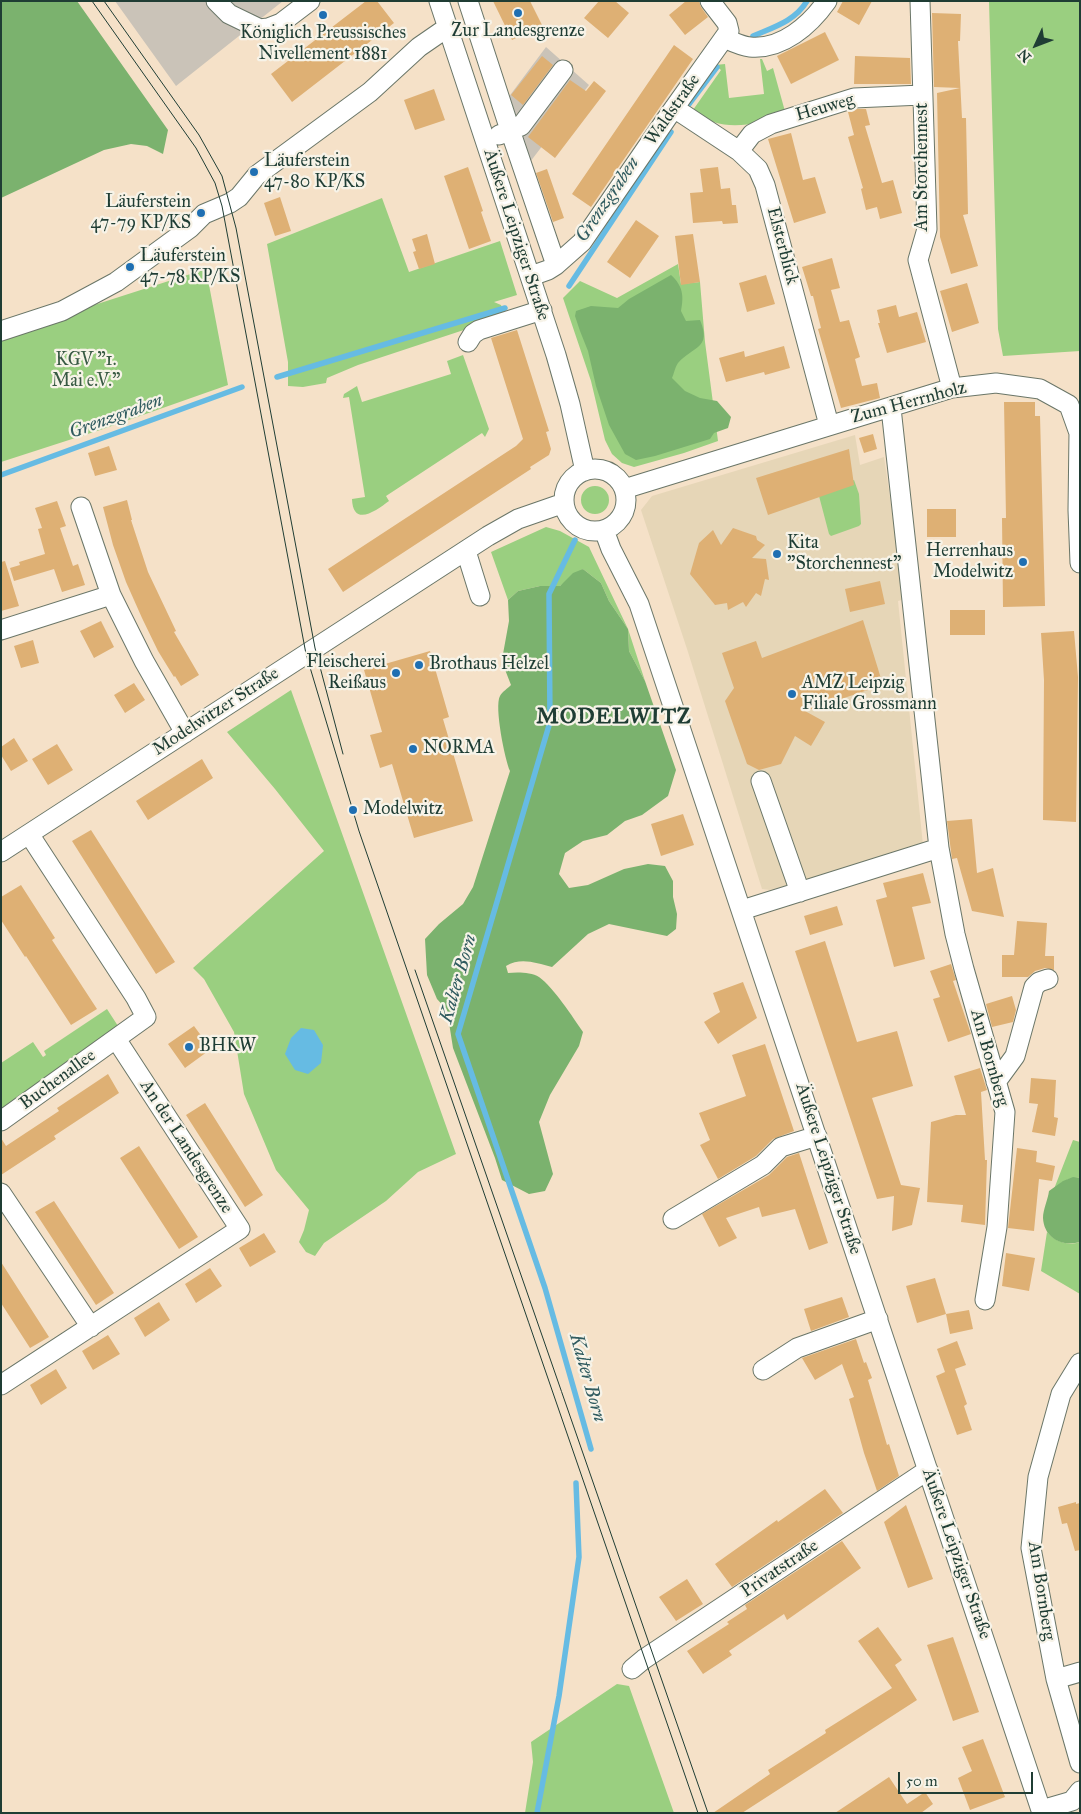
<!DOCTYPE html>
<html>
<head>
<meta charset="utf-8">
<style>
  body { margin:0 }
  #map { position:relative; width:1081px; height:1814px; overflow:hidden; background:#f5e1c8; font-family:"IM FELL Great Primer",serif }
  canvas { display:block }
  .frame { position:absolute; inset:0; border:2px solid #1f3d34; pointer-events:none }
  .north { position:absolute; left:1011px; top:20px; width:50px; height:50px; -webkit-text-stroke:4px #f7f3e8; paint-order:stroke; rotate:227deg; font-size:14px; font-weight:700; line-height:20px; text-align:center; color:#1f3d34 }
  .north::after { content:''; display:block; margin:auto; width:18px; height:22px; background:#1f3d34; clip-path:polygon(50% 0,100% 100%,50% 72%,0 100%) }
  .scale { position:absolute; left:898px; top:1772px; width:135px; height:22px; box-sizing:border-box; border:2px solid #1f3d34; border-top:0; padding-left:6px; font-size:15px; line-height:18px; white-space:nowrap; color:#1f3d34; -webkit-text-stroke:4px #f7f3e8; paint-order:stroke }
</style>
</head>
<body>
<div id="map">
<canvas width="1081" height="1814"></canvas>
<div class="frame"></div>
<div class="north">N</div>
<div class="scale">50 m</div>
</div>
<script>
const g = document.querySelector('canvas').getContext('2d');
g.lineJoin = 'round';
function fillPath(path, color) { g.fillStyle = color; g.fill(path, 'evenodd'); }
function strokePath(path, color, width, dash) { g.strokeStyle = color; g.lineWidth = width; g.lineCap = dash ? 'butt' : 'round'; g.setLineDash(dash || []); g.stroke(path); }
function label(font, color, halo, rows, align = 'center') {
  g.font = font + ' "IM FELL Great Primer",serif'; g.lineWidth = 4.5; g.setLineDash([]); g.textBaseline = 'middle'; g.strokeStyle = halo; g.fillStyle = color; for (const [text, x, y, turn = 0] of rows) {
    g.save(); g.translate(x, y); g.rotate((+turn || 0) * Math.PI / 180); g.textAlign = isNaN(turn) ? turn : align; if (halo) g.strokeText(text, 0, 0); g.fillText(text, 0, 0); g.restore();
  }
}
fillPath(new Path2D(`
  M855 435 860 465 884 457 905 599 898 601 923 845 770 890 762 889 688 652 641 510 652 496Z`), '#e6d6b7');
fillPath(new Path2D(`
  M115 1H283L176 86Z
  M546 47 589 85 530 162 508 98Z`), '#cac3b8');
fillPath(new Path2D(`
  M989 1H1080V351L1003 356 998 329Z
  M760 59H762L767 71 773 68 786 115C753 125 721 134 693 110L721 70 715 65 725 64 729 98 764 94Z
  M382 198 409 272 500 241 517 295 494 302 501 305 504 312 500 318 358 365 327 378 326 383 303 387 288 386V362L267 244Z
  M678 264 681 284 700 282 705 342 718 441 684 453 634 467 622 463 612 454 605 440 591 381 563 298 580 281 617 298Z
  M206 269 228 385 103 429 1 462V335Z
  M463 355 489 429 485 437 482 433 386 496 389 501C377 510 353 528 352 499L365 497 349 397 343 398 344 394 357 386 362 402 451 374 447 361Z
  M854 480 859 494 861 524 859 526 831 536 829 534 819 496 821 492Z
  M581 500a14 14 0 1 1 28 0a14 14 0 1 1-28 0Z
  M546 527 560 531 589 547 628 629 645 681 629 651 628 629 609 601 601 583 583 569 560 586H540L518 591 508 600 491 552Z
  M291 690 456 1154 418 1172 386 1201 324 1243 315 1256 306 1252 299 1242 304 1230 309 1210 276 1170 244 1094 234 1032 204 979 193 968 324 851 275 789 227 732Z
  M107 1009 118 1026 1 1110V1063L33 1042 43 1057 46 1055 44 1051Z
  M1073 1140 1080 1142V1178C1069 1177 1062 1182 1054 1189Z
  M1047 1232C1056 1242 1067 1246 1080 1242V1294L1041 1271Z
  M617 1684 629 1686 674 1813H525L533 1762 531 1742Z`), '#9acf80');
fillPath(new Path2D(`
  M1 1H77L168 130 163 154 147 146 131 144 104 150 1 198Z
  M671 275C683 286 684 296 681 311L686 321 700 320C712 349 693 346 678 363 675 367 674 374 672 378L685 391 700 398 717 401 731 417 728 428 714 433 710 439 655 456 636 460 625 454 609 425 596 386 588 351 580 331 575 316 576 311 591 306 618 308 629 299Z
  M583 569 601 583 609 601 628 629 629 651 645 681 676 770 668 796 642 815 625 821 607 835 583 841 565 853 559 874 569 888 588 885 624 869 648 864 665 866 673 881V897L677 914 676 929 667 936 609 924 588 934 552 967C536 963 521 957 506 966L508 973C517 972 531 972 539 977 554 988 572 1016 583 1032L579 1046 550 1095 539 1122 553 1174 545 1191 529 1194 502 1180 495 1158 453 1048 447 1010 437 999 427 975 425 939 439 924 463 904 473 887 510 771C505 760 494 706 500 696 502 692 508 688 511 685L504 667 503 654 509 621 508 600 518 591 540 586H560L573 573Z
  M1073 1177 1080 1178V1242C1062 1247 1044 1238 1043 1218 1043 1210 1048 1199 1049 1191L1063 1181Z`), '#7bb26e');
fillPath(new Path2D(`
  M301 1028 314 1030 323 1045 321 1063 308 1074 295 1070 285 1054 291 1038Z`), '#66bbe3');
strokePath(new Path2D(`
  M753 36C774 27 795 21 807 1
  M689 104 717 67
  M569 286 671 132
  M277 377 505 308
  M1 475 242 387
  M575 540 549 594 550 722 458 1034 545 1288 591 1449
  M537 1813 559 1696 579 1557 576 1483`), '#66bbe3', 5.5);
fillPath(new Path2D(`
  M366 1H377L394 23 292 102 271 74Z
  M493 1H530L542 25 512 40Z
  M599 1H615L629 13 608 38 584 18Z
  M686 1H699L701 7 708 17 685 35 669 15Z
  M843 1H872L859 25 837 12Z
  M932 13 961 14 960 41H958L962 118H966L968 214 963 215 978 266 951 274 940 237 937 93 960 88 934 87Z
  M825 32 839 60 791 84 777 56Z
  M674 45 693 59 591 207 572 194Z
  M542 56 553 65 523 105 511 95Z
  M855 56 910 58 911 84H854Z
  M570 80 586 91 594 81 606 91 555 158 528 137Z
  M434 89 445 120 415 130 404 100Z
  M856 109H866L870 125 865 126 882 183 893 180 902 213 880 219 877 207 866 210 861 189 863 188 848 137 854 135 848 112Z
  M791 133 803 180 815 177 826 213 794 223 768 139Z
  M468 167 483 211 481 212 491 241 469 249 444 176Z
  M718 167 721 189 730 188 732 205H736L738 223 723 224 722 221 693 223 690 193 703 192 700 169Z
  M547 169 564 218 553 222 536 173Z
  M280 197 291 231 275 236 264 203Z
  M636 220 659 236 630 278 607 262Z
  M427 234 435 264 419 269 413 252 416 251 412 239Z
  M693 234 700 282 681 285 675 236Z
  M832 258 840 288 831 290 840 322 849 320 860 357 855 359 862 386 877 383 880 398 841 408 818 329 821 328 813 296H811L802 267Z
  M766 275 775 304 747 312 739 283Z
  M967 283 979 323 952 332 940 291Z
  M896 305 899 317 917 312 926 342 887 353 878 323H880L877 310Z
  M517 330 549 431 546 432 551 449 549 455 530 467 531 469 343 592 328 569 516 446 523 439 491 338Z
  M784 346 790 368 765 375 764 372 726 382 719 358 744 351 745 357Z
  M1004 402H1035V416H1040L1045 606 1003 607 1002 518H1006Z
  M873 434 877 449 864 453 859 438Z
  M109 446 117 470 95 476 88 453Z
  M849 449 854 485 768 515 756 478Z
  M127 500 132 520H131L148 572 176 631 174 632 199 675 181 686 175 676 174 677 158 651 142 618 126 582 113 545 103 507Z
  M57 501 66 526 60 528 73 566 78 564 85 585 62 592 54 569 14 581 10 568 20 565 19 562 45 554 38 529 42 528 35 508Z
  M927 509H956V537H927Z
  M733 528 756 536 757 540 765 545 752 558 766 559 769 580 765 579 761 596 756 593 746 607 743 602 728 610 727 603 715 605 690 574 699 543 713 530 721 545Z
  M5 561 19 606 1 611V562Z
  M880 581 885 604 850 612 845 589Z
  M950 610H985V635H950Z
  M863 620 883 685 805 711 825 722 811 746 795 736 781 764 759 770 747 764 725 701 734 688 722 653 756 641 762 658Z
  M101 621 114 647 94 658 80 631Z
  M1074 631 1078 677 1076 822 1043 820 1044 680 1041 633Z
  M33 640 39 663 21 668 14 646Z
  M430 651 449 717 443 719 473 821 414 838 392 764 380 768 370 735 382 732 364 670Z
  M134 683 145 700 125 713 114 695Z
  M14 738 28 761 11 771 1 755V747Z
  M57 744 73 770 48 785 32 759Z
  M202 759 213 778 148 820 136 801Z
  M683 814 694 845 661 856 651 824Z
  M972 819 977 873 993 868 1004 917 972 911 957 858 952 859 947 821Z
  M91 830 175 962 156 974 72 841Z
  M923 873 931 903 912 907 925 959 894 967 876 900 887 897 883 883Z
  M21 885 55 938 52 940 97 1009 71 1025 26 956 25 957 1 920V897Z
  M837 906 843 925 810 935 804 916Z
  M1017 921 1047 923 1045 956H1054V970L1045 968 1035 971 1028 977H1002V955H1014Z
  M825 941 857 1042 897 1031 913 1086 872 1098 901 1185 920 1188 912 1225 892 1231 894 1196 877 1199 795 951Z
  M951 964 956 980 953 981 971 1034 948 1042 933 999 940 997 930 971Z
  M743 982 757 1018 718 1044 704 1022 720 1012 713 993Z
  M1012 996 1016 1010 1013 1022 992 1027 986 1004Z
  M194 1026 211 1049 185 1068 168 1044Z
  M765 1044 794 1131 773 1139 756 1156 718 1179 700 1145 710 1140 699 1113 746 1096 732 1055Z
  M980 1068 987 1090 981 1092 985 1160H987L985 1225 961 1222 963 1205 927 1202 931 1122 956 1115H966L954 1076Z
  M108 1074 119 1093 54 1136 56 1139 1 1175V1138L6 1146 59 1111 57 1108Z
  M1031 1078 1056 1080 1054 1117 1058 1118 1055 1136 1032 1132 1038 1104 1029 1103Z
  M205 1103 263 1195 245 1207 186 1115Z
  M139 1146 198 1237 179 1249 120 1158Z
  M1017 1148 1037 1151 1036 1162 1055 1166 1052 1181 1039 1179 1034 1231 1008 1228Z
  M799 1153 828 1243 809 1250 795 1209 762 1217 759 1207 726 1218 737 1238 719 1247 702 1214 769 1175 787 1157Z
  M54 1201 114 1293 96 1305 35 1212Z
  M264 1233 276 1252 250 1267 239 1248Z
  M1006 1253 1035 1258 1029 1291 1002 1286Z
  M1 1262 49 1337 30 1348 1 1303Z
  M210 1268 222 1286 196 1303 185 1284Z
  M935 1278 946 1314 917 1323 906 1286Z
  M842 1297 849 1317 811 1331 804 1309Z
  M159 1302 170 1320 145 1337 134 1318Z
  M969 1310 973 1329 950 1334 946 1314Z
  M108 1335 120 1354 93 1370 82 1351Z
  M856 1339 864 1363 866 1362 872 1378 868 1380 887 1445 889 1444 899 1476 877 1491 864 1453 849 1399 854 1397 842 1364 815 1380 802 1358Z
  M957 1341 966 1365 955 1369 967 1404 964 1406 972 1430 957 1435 936 1376 945 1372 937 1349Z
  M56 1369 67 1388 41 1405 30 1385Z
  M825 1489 843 1513 732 1587 715 1564 777 1520 778 1522Z
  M1076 1502V1504L1080 1503V1550L1075 1551 1067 1523 1062 1524 1058 1507Z
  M906 1505 933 1579 908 1588 884 1522Z
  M842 1541 861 1568 787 1620 784 1614 729 1651 732 1655 703 1674 687 1651 729 1624 727 1622 747 1609 745 1605Z
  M687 1579 703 1604 676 1621 659 1597Z
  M878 1627 902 1660 895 1665 917 1700 742 1813H713L770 1774 768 1770 826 1733 825 1730 892 1688 858 1641Z
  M953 1637 979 1712 953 1721 927 1645Z
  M983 1739 1005 1797 970 1810 958 1778 972 1771 962 1747Z
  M889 1777 907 1804 925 1792 933 1804 921 1813H835Z`), '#deb074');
const minor = new Path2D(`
  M216 1 229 14 260 29 268 28 281 23 310 1
  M439 1 556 355 570 404 585 471
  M468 1 510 130 556 265
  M920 1 927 229 918 260 952 388
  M724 38C733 42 741 46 750 47 782 50 810 25 827 1
  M674 108 739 151 758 169 765 185 829 425
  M499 135 521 126 563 70
  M739 151 752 134 771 124 854 98 922 95
  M531 276 548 270 556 265 582 242 667 118 724 38 729 31 727 23 710 1
  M1 331 62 311 116 282 190 228 204 214 230 203 239 197 257 175 370 92 419 47 448 27
  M468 342 473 334 479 330 542 310
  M891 408 939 848 955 934 964 969 1005 1112 997 1227 985 1300
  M564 500a31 31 0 1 1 62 0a31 31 0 1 1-62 0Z
  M624 489 952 388 996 383 1040 389 1069 405 1079 433 1078 510 1080 563
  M81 507 111 595 144 661 185 733
  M604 530 611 549 639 604 1042 1813
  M466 551 480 596
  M1 630 111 595
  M761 781 800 892
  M1 852 488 536 518 519 564 503
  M742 910 939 848
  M996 1082 1015 1056 1034 987 1039 982 1048 979
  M1 1121 146 1017 136 998 29 834
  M1 1193 91 1327
  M673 1219 763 1165 781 1147 817 1136
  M1080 1363 1061 1394 1038 1477 1031 1548 1056 1679 1080 1763
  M763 1370 797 1348 878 1319
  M1 1385 240 1229 116 1039
  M632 1669 644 1659 928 1470
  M1056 1679 1080 1672
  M1041 1810 1072 1801 1080 1791`);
strokePath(minor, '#6a7668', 21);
strokePath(minor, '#fff', 19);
strokePath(new Path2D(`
  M92 1 196 148 215 183 222 206 306 654 359 831 698 1813
  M104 1 199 135 222 176 236 228 315 648 343 754
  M415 970 708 1813`), '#1f3d34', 1);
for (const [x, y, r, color] of [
  [518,13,5,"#1f6fb2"],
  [323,15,5,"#1f6fb2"],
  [254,172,5,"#1f6fb2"],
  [201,213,5,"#1f6fb2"],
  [130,267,5,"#1f6fb2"],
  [777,554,5,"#1f6fb2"],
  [1023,562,5,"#1f6fb2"],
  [419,665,5,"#1f6fb2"],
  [396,673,5,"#1f6fb2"],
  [792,694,5,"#1f6fb2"],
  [413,749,5,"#1f6fb2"],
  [353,810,5,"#1f6fb2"],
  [189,1047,5,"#1f6fb2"]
]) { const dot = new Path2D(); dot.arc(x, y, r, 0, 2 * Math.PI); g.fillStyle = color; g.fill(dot); strokePath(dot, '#f7f3e8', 2); }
label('18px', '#1f3d34', '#f7f3e8', [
  ["Zur Landesgrenze",518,32,"center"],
  ["Königlich Preussisches",323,34,"center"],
  ["Nivellement 1881",323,55,"center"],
  ["Läuferstein",264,162],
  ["47-80 KP/KS",264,183],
  ["Läuferstein",191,203,"right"],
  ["47-79 KP/KS",191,224,"right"],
  ["Läuferstein",140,257],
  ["47-78 KP/KS",140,278],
  ["Kita",787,544],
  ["\"Storchennest\"",787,565],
  ["Herrenhaus",1013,552,"right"],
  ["Modelwitz",1013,573,"right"],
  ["Fleischerei",386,663,"right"],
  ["Reißaus",386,684,"right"],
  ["Brothaus Helzel",429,665],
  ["AMZ Leipzig",802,684],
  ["Filiale Grossmann",802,705],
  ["NORMA",423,749],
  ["Modelwitz",363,810],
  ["BHKW",199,1047]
], 'left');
label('18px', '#1f3d34', '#f7f3e8', [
  ["Heuweg",825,108,-16],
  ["Waldstraße",673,110,-55],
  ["Am Storchennest",923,167,-90],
  ["Äußere Leipziger Straße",516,235,72],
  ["Elsterblick",782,246,75],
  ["Zum Herrnholz",909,403,-15],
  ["Modelwitzer Straße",216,712,-33],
  ["Am Bornberg",989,1058,74],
  ["Buchenallee",58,1080,-36],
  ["An der Landesgrenze",186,1147,57],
  ["Äußere Leipziger Straße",828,1169,72],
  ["Äußere Leipziger Straße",956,1554,71],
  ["Privatstraße",780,1569,-34],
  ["Am Bornberg",1041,1591,81]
]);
label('18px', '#385a43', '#f7f3e8', [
  ["KGV \"1.",86,361],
  ["Mai e.V.\"",86,382]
]);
label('italic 19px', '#315c60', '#f7f3e8', [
  ["Grenzgraben",608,200,-56],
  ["Grenzgraben",116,417,-20],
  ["Kalter Born",459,979,-74],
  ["Kalter Born",587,1378,74]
]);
g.letterSpacing = '1px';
label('bold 22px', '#1f3d34', '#f7f3e8', [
  ["MODELWITZ",614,718]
]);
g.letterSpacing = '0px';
</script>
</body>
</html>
